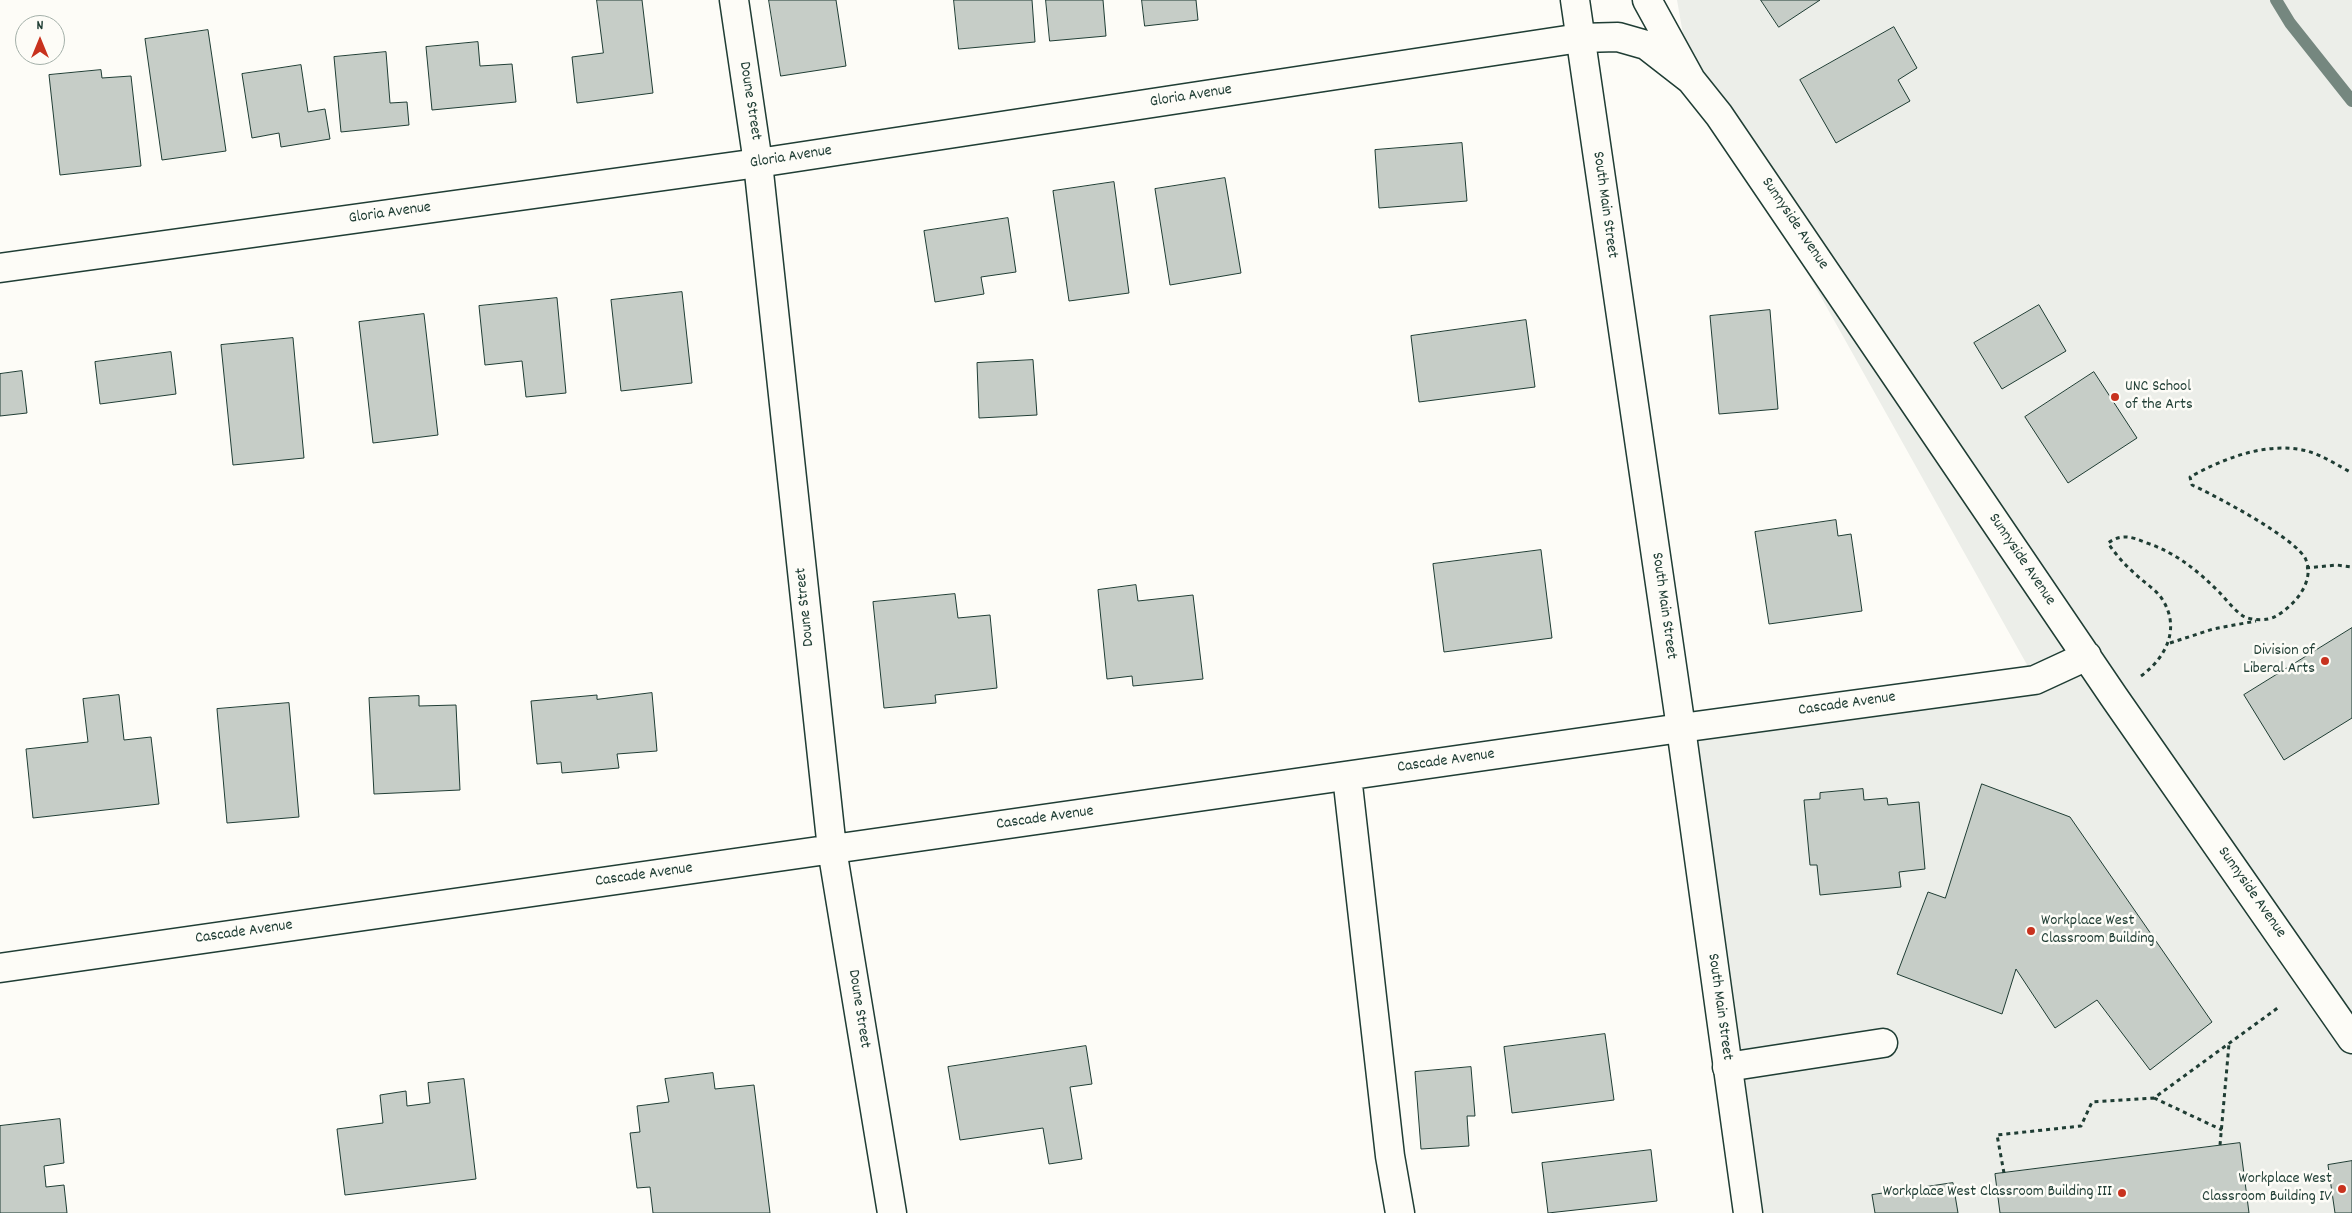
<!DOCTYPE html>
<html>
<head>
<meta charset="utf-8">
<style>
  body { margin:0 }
  #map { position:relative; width:2352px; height:1213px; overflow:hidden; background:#fdfcf7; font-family:Dekko,sans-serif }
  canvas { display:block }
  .north { position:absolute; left:15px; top:15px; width:50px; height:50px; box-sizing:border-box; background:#fdfcf7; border:1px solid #a4b0a9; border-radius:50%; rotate:0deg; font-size:14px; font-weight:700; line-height:20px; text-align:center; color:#1f3d34 }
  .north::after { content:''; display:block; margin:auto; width:18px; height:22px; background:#c8321e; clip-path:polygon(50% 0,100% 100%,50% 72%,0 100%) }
</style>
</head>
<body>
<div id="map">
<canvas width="2352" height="1213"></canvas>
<div class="north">N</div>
</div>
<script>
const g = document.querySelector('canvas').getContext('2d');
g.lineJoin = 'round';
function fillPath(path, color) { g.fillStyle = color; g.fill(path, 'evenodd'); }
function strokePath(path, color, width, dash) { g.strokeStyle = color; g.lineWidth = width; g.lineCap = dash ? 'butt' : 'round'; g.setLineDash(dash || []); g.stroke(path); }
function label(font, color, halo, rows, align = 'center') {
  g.font = font + ' Dekko,sans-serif'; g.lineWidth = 5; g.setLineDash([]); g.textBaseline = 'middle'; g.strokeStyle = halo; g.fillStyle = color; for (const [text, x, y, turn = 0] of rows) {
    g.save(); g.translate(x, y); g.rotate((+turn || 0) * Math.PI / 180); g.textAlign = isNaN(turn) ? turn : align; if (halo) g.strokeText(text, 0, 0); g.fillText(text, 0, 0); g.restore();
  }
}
fillPath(new Path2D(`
  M1677 0H2352V1213H1746L1681 728 2035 679 1719 115 1691 80Z`), '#eceee9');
strokePath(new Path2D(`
  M2276 0 2290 23 2352 101`), '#75877f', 12);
const building = new Path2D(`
  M597 0H642L653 93 577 103 572 57 603 53Z
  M769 0H836L846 66 781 76Z
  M954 0H1032L1035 42 959 49Z
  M1046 0H1103L1106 36 1050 41Z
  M1142 0H1196L1198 20 1145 26Z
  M1761 0H1820L1779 27Z
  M1894 27 1917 68 1898 80 1910 101 1836 143 1800 80Z
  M208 30 226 151 162 160 145 39Z
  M478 42 480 66 512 64 516 102 432 110 426 47Z
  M386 52 390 103 407 102 409 125 341 132 334 57Z
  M301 65 308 112 325 109 330 139 281 147 279 133 252 138 242 74Z
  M101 70 102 78 131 76 141 166 60 175 49 75Z
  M1462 143 1467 201 1379 208 1375 150Z
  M1225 178 1241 273 1170 285 1155 189Z
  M1114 182 1129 293 1069 301 1053 191Z
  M1008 218 1016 272 981 277 984 294 935 302 924 231Z
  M682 292 692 383 621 391 611 300Z
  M557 298 566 393 526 397 522 361 485 365 479 306Z
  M2039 305 2066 351 2002 389 1974 343Z
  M1770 310 1778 409 1719 414 1710 316Z
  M424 314 438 435 373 443 359 322Z
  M1526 320 1535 387 1419 402 1411 336Z
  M293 338 304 458 233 465 221 345Z
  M171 352 176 394 100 404 95 362Z
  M1033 360 1037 415 979 418 977 363Z
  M22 371 27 413 0 416V374Z
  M2094 372 2137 438 2068 483 2025 417Z
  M1836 520 1838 536 1851 534 1862 611 1769 624 1755 532Z
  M1541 550 1552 638 1444 652 1433 564Z
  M1136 585 1138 601 1193 595 1203 679 1133 686 1132 676 1107 679 1098 590Z
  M955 594 958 618 990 615 997 688 935 695 936 703 884 708 873 602Z
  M2352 628V718L2284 760 2244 695Z
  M652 693 657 751 617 754 619 768 562 773 561 762 537 764 531 701 597 695V699Z
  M119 695 124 740 151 737 159 804 33 818 26 749 88 742 83 699Z
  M419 696V706L456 705 460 790 374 794 369 698Z
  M289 703 299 817 227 823 217 709Z
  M1982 784 2070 817 2212 1022 2150 1070 2097 1000 2055 1028 2016 969 2002 1014 1897 974 1928 892 1945 898Z
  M1863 789 1864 800 1887 798 1888 805 1919 802 1925 869 1899 872 1901 887 1820 895 1817 865H1810L1804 800 1820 799V793Z
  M1605 1034 1614 1100 1512 1113 1504 1047Z
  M1086 1046 1092 1084 1070 1087 1082 1159 1049 1164 1043 1128 960 1140 948 1067Z
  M1471 1067 1475 1116H1467L1469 1146 1421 1149 1415 1072Z
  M713 1073 715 1089 754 1085 770 1213H653L650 1187 637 1188 630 1133 640 1132 637 1106 669 1102 665 1079Z
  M464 1079 476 1179 345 1195 337 1129 383 1123 380 1095 406 1091 407 1106 430 1103 428 1083Z
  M60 1119 64 1163 44 1166 46 1187 64 1185 67 1213H0V1126Z
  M2240 1143 2249 1213H2000L1995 1174Z
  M1651 1150 1657 1201 1548 1213 1542 1163Z
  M2352 1161V1213H2335L2328 1165Z
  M1953 1183 1958 1213H1875L1872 1195Z`);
fillPath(building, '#c6cdc7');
strokePath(building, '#1f3d34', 1);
const minor = new Path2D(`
  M734 0 758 163 832 849 892 1213
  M1647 0 1691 80 1719 115 2114 697 2352 1039
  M0 268 758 163 1580 38 1618 37 1646 45 1691 80
  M1347 776 1390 1156 1400 1213
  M0 968 1681 728 2035 680 2087 656
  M1727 1067 1883 1043`);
const major = new Path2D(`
  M1575 0 1681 728 1748 1213`);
strokePath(minor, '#1f3d34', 31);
strokePath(major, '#1f3d34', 31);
strokePath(new Path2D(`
  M2306 568 2337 565 2352 567
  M2170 643 2213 629 2256 621
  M2141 676C2167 657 2182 626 2160 596 2155 590 2148 585 2142 580 2129 569 2118 558 2108 543 2122 533 2132 537 2147 543 2176 553 2197 570 2219 592 2226 599 2234 610 2243 616 2252 621 2268 621 2276 616 2294 606 2315 582 2306 560 2298 539 2214 495 2192 485L2190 477C2224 458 2268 441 2307 451 2322 455 2339 466 2352 473
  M2154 1098 2222 1130
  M2220 1145 2229 1044
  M2004 1173 1997 1135 2081 1126 2092 1102 2154 1098 2279 1007`), '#1f3d34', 3, [4, 4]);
strokePath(minor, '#fdfcf7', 28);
strokePath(major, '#fdfcf7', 28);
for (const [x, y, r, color] of [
  [2115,397,5,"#c8321e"],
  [2325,661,5,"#c8321e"],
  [2031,931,5,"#c8321e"],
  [2342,1189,5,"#c8321e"],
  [2122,1193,5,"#c8321e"]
]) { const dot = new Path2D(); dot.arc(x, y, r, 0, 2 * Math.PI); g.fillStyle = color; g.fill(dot); strokePath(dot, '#fdfcf7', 2); }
label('16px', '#1f3d34', '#fdfcf7', [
  ["Gloria Avenue",1191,97,-9],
  ["Doune Street",749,101,81],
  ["Gloria Avenue",791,158,-9],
  ["South Main Street",1604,205,82],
  ["Gloria Avenue",390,214,-8],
  ["Sunnyside Avenue",1794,224,56],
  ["Sunnyside Avenue",2021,560,56],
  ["South Main Street",1663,606,82],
  ["Doune Street",806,607,-96],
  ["Cascade Avenue",1847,705,-8],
  ["Cascade Avenue",1446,762,-8],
  ["Cascade Avenue",1045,819,-8],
  ["Cascade Avenue",644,876,-8],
  ["Sunnyside Avenue",2251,893,55],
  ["Cascade Avenue",244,933,-8],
  ["South Main Street",1719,1007,82],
  ["Doune Street",858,1009,81]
]);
label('16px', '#1f3d34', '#fdfcf7', [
  ["UNC School",2125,388,"left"],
  ["of the Arts",2125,406,"left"],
  ["Division of",2315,652],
  ["Liberal Arts",2315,670],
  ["Workplace West",2041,922,"left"],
  ["Classroom Building",2041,940,"left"],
  ["Workplace West",2332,1180],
  ["Classroom Building IV",2332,1198],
  ["Workplace West Classroom Building III",2112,1193]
], 'right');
</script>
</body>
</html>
